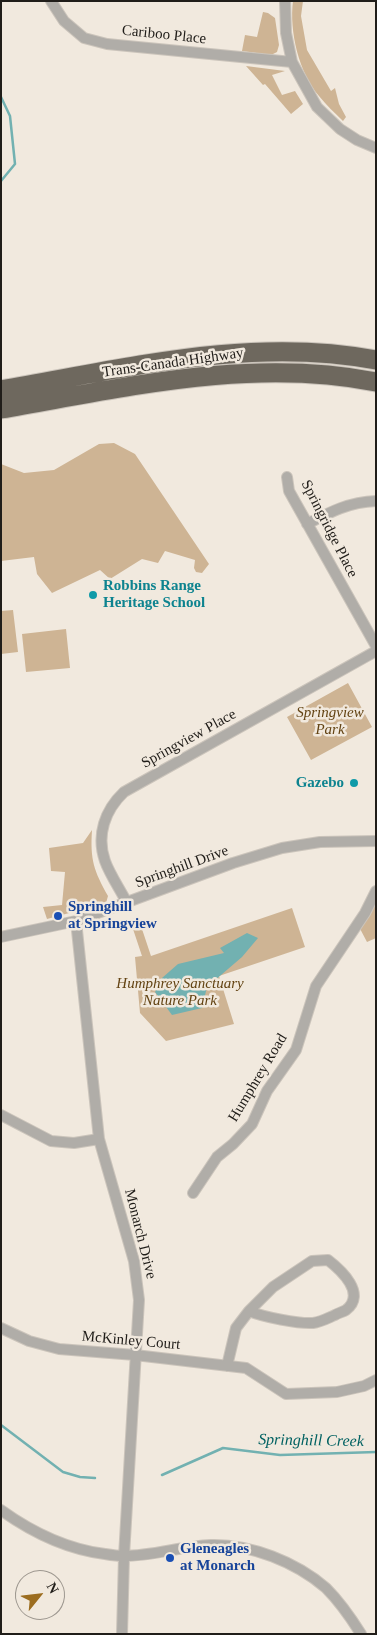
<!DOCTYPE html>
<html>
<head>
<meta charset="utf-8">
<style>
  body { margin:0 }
  #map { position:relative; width:377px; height:1635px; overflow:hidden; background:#f1e9de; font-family:"Times New Roman",serif }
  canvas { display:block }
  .frame { position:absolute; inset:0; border:2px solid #201d19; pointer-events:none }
  .north { position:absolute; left:15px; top:1570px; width:50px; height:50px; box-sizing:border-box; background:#f1e9de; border:1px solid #9d978f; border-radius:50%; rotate:61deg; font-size:14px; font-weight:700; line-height:20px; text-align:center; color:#201d19 }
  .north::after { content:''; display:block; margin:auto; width:18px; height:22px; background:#9c6d1f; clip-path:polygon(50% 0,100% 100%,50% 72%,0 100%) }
</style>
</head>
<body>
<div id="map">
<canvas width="377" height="1635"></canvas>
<div class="frame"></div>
<div class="north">N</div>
</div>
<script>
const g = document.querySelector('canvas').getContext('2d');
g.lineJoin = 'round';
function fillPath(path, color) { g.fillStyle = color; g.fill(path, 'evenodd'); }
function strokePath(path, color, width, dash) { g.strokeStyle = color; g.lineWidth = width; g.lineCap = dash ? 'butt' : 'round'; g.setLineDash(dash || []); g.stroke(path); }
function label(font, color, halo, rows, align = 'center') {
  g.font = font + ' "Times New Roman",serif'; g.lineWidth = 5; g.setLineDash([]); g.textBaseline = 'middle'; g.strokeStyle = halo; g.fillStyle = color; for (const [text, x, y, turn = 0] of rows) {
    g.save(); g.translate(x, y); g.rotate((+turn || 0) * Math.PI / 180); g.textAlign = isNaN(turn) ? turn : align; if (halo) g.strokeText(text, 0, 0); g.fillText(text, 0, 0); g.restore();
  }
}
fillPath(new Path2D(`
  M293 1H303L301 16 307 50 331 91 335 88 339 104 346 117 343 121C335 113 326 105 319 96 299 73 289 31 293 1Z
  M263 12 268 13 275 18 279 45 277 52 271 55 242 51 245 35 257 37Z
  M246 66 285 71 272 75 282 95 295 91 303 104 291 114 265 84 263 85Z
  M114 443 135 454 209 564 202 573 196 572 194 568 195 560 165 551 158 563 142 559 110 579 100 570 52 593 37 574 34 557 1 561V464L24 473 54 470 99 444Z
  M13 610 18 652 1 654V611Z
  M66 629 70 668 26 672 22 634Z
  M348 683 372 727 311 760 287 717Z
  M92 830C90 860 94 871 108 896L106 903 47 919 43 907 62 905 65 872 51 871 49 848 83 843Z
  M376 887V938L367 942 357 923Z
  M292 908 305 947 219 976 234 1024 166 1041 140 1013 135 957 142 956 130 920 138 917 151 956Z`), '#ceb494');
fillPath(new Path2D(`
  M247 933 258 938 242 957 207 987 202 1008 172 1015 155 992 162 978 178 964 224 953 220 948Z`), '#72b1b1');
strokePath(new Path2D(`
  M1 97 10 116 15 164 1 181
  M1 1425 63 1472 80 1477 95 1478
  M162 1475 223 1448 280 1455 376 1452`), '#72b1b1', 2.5);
const minor = new Path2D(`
  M51 1 64 21 84 38 107 44 292 62
  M285 1 286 33 292 62 317 107 340 129 357 140 376 148
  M287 477 289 491 376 646
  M307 524C330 512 349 502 376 501
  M127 903C120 889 110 875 105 861 96 835 105 810 124 792L376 651
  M76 921 99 1139 134 1261 139 1300 124 1556 122 1634
  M1 937 76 921 233 863 282 848 320 842 376 841
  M1 1115 51 1141 74 1143 99 1139
  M193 1193 217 1157 233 1144 252 1124 267 1091 296 1050 316 986 365 913 376 891
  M1 1328 29 1341 59 1349 135 1355 246 1368 286 1394 337 1392 364 1386 376 1380
  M227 1366 236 1328 249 1311C263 1317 299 1324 313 1323 321 1322 328 1318 335 1315 338 1313 343 1312 346 1310 367 1294 341 1270 328 1260L312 1261 273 1287 249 1311
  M1 1510C33 1533 66 1549 105 1554 111 1555 118 1556 124 1556 153 1556 182 1546 211 1545 251 1544 296 1562 326 1588 339 1601 351 1618 361 1634`);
const motorway = new Path2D(`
  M1 390C124 369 251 336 376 360
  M1 409C124 388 251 357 376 382`);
strokePath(minor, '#cbc4bb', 12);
strokePath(motorway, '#cbc4bb', 21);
strokePath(minor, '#b0ada8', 10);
strokePath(motorway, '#6e685e', 19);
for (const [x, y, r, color] of [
  [93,595,5,"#0f9aa8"],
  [354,783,5,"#0f9aa8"],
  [58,916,5,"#1a4fb4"],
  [170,1558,5,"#1a4fb4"]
]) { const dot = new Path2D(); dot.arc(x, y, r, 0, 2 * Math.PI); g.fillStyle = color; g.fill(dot); strokePath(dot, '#f1e9de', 2); }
label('15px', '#201d19', '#f1e9de', [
  ["Cariboo Place",164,35,6],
  ["Trans-Canada Highway",173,363,-8],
  ["Springridge Place",329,529,63],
  ["Springview Place",189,739,-29],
  ["Springhill Drive",182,867,-20],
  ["Humphrey Road",258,1078,-59],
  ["Monarch Drive",140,1234,76],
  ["McKinley Court",131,1341,5]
]);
label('bold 15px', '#0d838f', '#f1e9de', [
  ["Robbins Range",103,586],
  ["Heritage School",103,603],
  ["Gazebo",344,783,"right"]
], 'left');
label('italic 15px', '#634313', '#f1e9de', [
  ["Springview",330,713],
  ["Park",330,730],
  ["Humphrey Sanctuary",180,984],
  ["Nature Park",180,1001]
]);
label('bold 15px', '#164399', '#f1e9de', [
  ["Springhill",68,907],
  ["at Springview",68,924],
  ["Gleneagles",180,1549],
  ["at Monarch",180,1566]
], 'left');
label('italic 16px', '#006161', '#f1e9de', [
  ["Springhill Creek",311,1441,1]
]);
</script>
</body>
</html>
